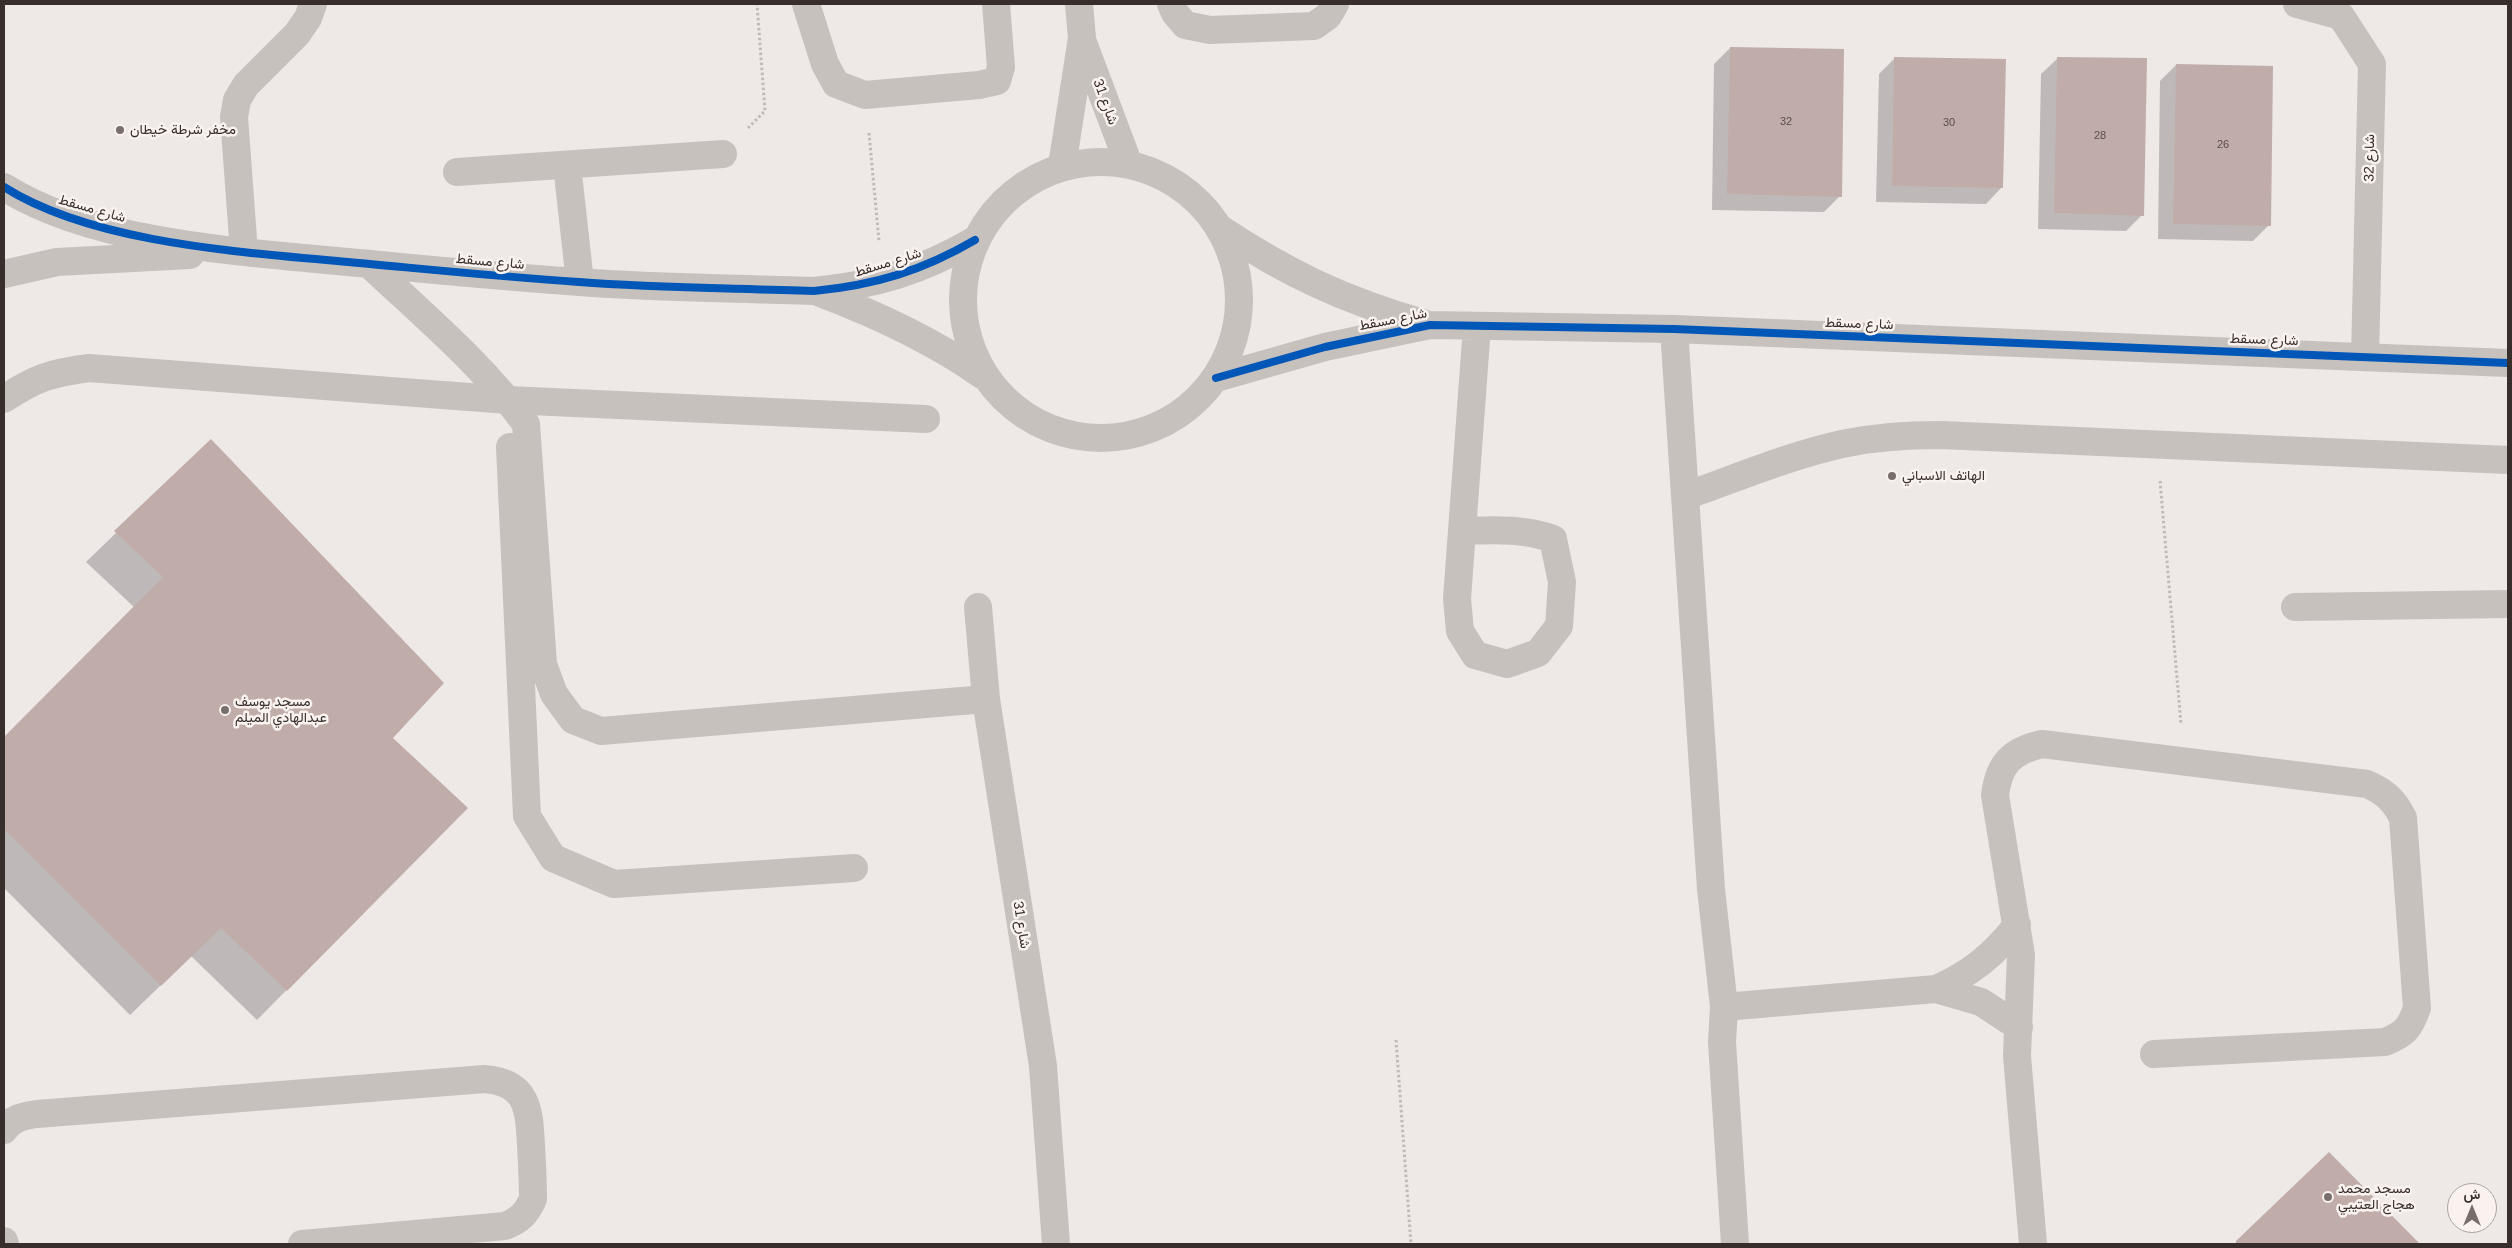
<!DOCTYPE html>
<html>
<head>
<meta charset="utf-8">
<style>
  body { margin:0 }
  #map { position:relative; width:2512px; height:1248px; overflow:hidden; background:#eee8e6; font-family:Arial,Vazirmatn,sans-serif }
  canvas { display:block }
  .frame { position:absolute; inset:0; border:5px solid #382e2c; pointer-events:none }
  .north { position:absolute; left:2447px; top:1183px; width:50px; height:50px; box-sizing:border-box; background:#f9f2ee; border:1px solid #aca4a0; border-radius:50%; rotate:0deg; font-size:14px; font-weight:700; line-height:20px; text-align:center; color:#382e2c }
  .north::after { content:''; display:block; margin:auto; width:18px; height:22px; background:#786f6d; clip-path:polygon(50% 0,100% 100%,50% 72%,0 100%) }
</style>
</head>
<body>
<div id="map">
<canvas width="2512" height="1248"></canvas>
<div class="frame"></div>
<div class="north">ش</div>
</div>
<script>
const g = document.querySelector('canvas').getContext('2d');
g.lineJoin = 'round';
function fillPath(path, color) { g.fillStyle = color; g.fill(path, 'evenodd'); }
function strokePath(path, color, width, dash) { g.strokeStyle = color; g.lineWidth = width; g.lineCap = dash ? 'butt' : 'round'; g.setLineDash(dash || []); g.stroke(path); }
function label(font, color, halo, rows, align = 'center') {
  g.font = font + ' Arial,Vazirmatn,sans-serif'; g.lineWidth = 5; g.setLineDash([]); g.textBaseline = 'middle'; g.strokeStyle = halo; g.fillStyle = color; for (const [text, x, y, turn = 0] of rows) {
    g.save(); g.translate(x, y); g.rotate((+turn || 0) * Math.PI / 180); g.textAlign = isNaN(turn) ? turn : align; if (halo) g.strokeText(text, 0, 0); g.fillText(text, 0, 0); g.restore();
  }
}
fillPath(new Path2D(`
  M1730 48 1840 196 1824 212 1712 210 1714 64Z
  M1895 58 2002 187 1986 204 1876 202 1879 74Z
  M2058 58 2142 215 2126 231 2038 229 2041 74Z
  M2176 65 2269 225 2253 241 2158 239 2160 81Z
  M211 441 391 738 466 808 257 1020 191 956 130 1015 4 888V739L135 608 86 562Z
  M2329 1154 2418 1244H2235Z`), '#0003');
fillPath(new Path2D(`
  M1730 47 1844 49 1842 197 1727 194Z
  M1894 57 2006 59 2003 188 1892 186Z
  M2057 57 2147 58 2144 216 2054 213Z
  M2176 64 2273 66 2271 226 2173 224Z
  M211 439 444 683 393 738 468 808 287 991 221 928 161 986 4 829V737L163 577 114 531Z
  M2329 1152 2420 1244H2236V1241Z`), '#c0aca9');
strokePath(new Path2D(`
  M748 128 765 111 757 4
  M869 133 879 241
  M2160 481 2181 724
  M1396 1040 1411 1244`), '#c0b9b7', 3, [2.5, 2.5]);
strokePath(new Path2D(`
  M806 4 825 64 836 84 865 95 979 85 997 81 1001 67 996 4
  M1171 4 1175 13 1185 25 1210 30 1314 26 1328 16 1335 4
  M2297 4 2341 16 2372 64 2365 356
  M1082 40 1129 165
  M963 300a138 138 0 1 1 276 0a138 138 0 1 1-276 0Z
  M567 165 580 282
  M1062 166 1082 38 1079 4
  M457 172 723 154
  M4 187C94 244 243 252 348 262 425 269 502 277 579 282 657 288 736 288 814 291 875 285 922 271 975 240
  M1219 228C1288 274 1344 300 1423 323
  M244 252 234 117 237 100 246 85 297 34 308 18 313 4
  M369 264C423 315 482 364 526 424L543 664 554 694 573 720 601 731 986 699
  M4 274 57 262 190 255
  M820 293C878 315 932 340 982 375
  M1674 329 1711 889 1724 1007 1722 1042 1735 1244
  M1216 378 1325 347 1430 325 1674 329 2508 363
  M4 399C35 378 51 373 89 368L508 400 926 419
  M510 447 527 816 553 858 614 884 854 868
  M1685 496C1737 478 1788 456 1842 444 1875 437 1908 435 1941 435L2508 460
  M1463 531C1494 530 1523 528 1553 539L1562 582 1559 626 1538 653 1507 664 1475 655 1460 631 1457 599 1477 326
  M978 607 986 699 1043 1066 1056 1244
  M2295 607 2508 604
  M1936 989C1970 974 1994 955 2017 925
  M1724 1007 1936 989 1981 1002 2019 1027
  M4 1130C12 1118 23 1116 37 1114L485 1079C528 1083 529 1109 531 1145 532 1163 533 1181 533 1199 526 1214 520 1220 505 1226L302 1244
  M4 1241 5 1244
  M2033 1244 2017 1056 2021 955 1995 795C1999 764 2011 751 2042 744L2367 784C2385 792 2394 800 2403 818L2417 1008C2410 1028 2405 1034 2385 1042L2154 1054`), '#c7c1be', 28);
strokePath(new Path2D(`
  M4 187C94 244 243 252 348 262 425 269 502 277 579 282 657 288 736 288 814 291 875 285 922 271 975 240
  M1216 378 1325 347 1430 325 1674 329 2508 363`), '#0057b8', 8);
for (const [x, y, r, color] of [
  [120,130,5,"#786f6d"],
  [1892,476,5,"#786f6d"],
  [225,710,5,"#786f6d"],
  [2328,1197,5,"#786f6d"]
]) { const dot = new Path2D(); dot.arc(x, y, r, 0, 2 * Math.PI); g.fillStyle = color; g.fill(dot); strokePath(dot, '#f9f2ee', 2); }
label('11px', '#5a4e4b', null, [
  ["32",1786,122],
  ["30",1949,123],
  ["28",2100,136],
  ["26",2223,145]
]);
label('14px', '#382e2c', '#f9f2ee', [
  ["شارع 31",1105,102,70],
  ["شارع 32",2370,158,-89],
  ["شارع مسقط",92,209,16],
  ["شارع مسقط",490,262,5],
  ["شارع مسقط",888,263,-17],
  ["شارع مسقط",1393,320,-11],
  ["شارع مسقط",1859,324,2],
  ["شارع مسقط",2264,340,2],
  ["شارع 31",1021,925,81]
]);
label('14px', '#382e2c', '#f9f2ee', [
  ["مخفر شرطة خيطان",130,130],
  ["الهاتف الاسباني",1902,476],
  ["مسجد يوسف",235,702],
  ["عبدالهادي الميلم",235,718],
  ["مسجد محمد",2338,1189],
  ["هجاج العتيبي",2338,1205]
], 'left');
</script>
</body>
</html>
